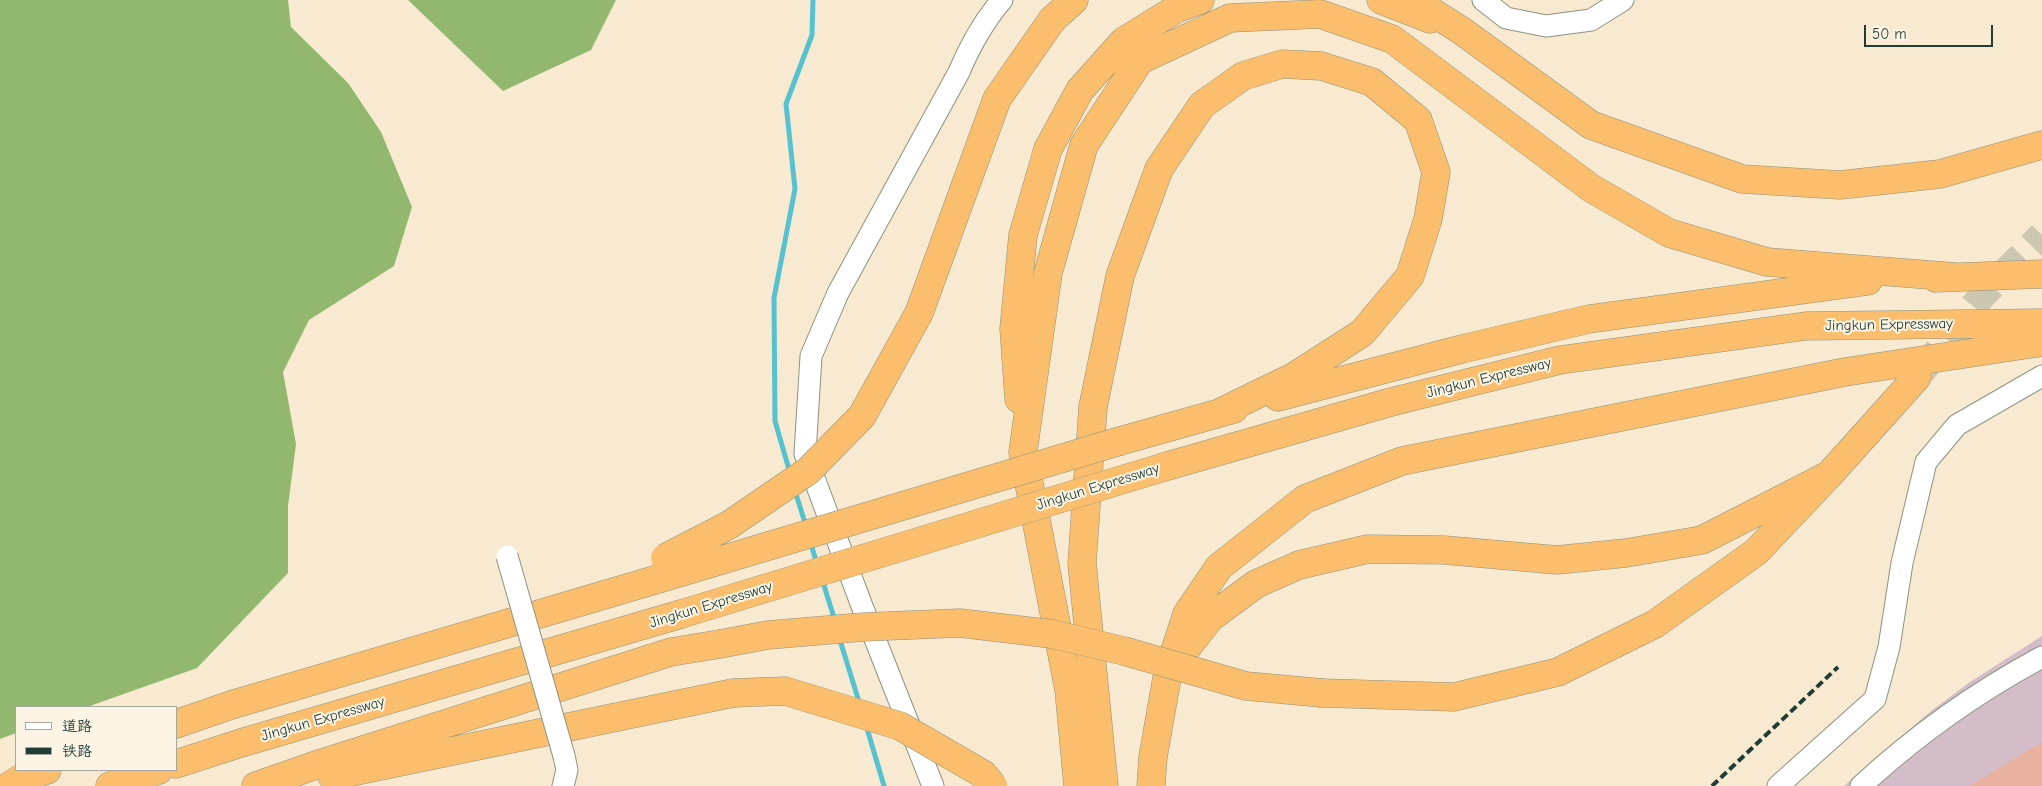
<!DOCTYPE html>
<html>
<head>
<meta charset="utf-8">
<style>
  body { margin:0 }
  #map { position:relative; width:2042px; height:786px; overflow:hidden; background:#f8e9d1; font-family:"Comic Neue","LXGW WenKai TC",sans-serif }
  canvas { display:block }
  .legend { position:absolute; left:15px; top:706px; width:162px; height:65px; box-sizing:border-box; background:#fcf5e5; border:1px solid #a4ab9e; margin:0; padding:6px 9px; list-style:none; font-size:15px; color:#1f3d34 }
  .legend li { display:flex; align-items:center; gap:10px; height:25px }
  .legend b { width:25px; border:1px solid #a4ab9e }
  .scale { position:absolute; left:1864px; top:25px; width:129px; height:22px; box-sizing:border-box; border:2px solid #1f3d34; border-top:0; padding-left:6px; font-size:15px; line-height:18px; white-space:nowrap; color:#1f3d34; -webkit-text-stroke:4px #fcf5e5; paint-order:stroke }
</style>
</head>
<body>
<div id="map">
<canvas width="2042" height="786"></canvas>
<ul class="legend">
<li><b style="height:6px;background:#fff"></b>道路</li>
<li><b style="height:6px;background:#1f3d34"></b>铁路</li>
</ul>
<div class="scale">50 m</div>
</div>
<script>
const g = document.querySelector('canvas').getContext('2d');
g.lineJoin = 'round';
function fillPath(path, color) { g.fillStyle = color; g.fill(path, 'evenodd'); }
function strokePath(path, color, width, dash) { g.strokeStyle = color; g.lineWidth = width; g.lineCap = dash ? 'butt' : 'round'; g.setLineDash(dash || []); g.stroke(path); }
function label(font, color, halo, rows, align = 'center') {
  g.font = font + ' "Comic Neue",sans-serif'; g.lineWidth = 4; g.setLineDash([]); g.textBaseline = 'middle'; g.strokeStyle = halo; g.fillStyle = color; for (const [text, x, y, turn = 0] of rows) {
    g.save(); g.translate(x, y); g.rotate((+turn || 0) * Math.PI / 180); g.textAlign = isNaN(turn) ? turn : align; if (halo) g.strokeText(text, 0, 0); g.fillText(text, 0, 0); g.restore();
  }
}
fillPath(new Path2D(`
  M2042 636V786H1844L1931 711 1970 682Z`), '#d2bdc8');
fillPath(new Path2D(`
  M0 0H288L291 27 348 83 381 132 412 207 394 266 309 320 283 372 296 444 288 506V573L197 668 87 707H16V733L0 739Z
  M408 0H616L591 50 503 91Z`), '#91b86e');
strokePath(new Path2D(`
  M790 473 775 421 774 298 795 189 786 104 812 35 813 0
  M795 491 806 526
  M810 541 817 564
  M822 579 835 621
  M839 637 860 705
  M866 725 884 786`), '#56c2cf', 5);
fillPath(new Path2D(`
  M2042 742V786H1969Z`), '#e8b1a0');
strokePath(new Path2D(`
  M1921 372 1981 297 2042 235`), '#cdc7b2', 28, [28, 14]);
const minor = new Path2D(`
  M1483 0 1506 18 1546 26 1591 20 1623 0
  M563 786 567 770 564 756
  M933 786 862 606 805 454 811 356 838 293 959 72C970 46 983 22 1002 0
  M1778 786 1875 699 1889 647 1902 563 1926 462 1957 425 2042 376
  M1861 786C1915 736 1977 692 2042 657`);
const highway = new Path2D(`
  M1381 0 1430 19
  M1413 0 1462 31 1591 125 1742 179 1840 185 1940 174 2042 145
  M1936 278 2042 274
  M909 331 919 313 997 99 1052 20 1074 0
  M1278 397 1462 349 1589 319 1868 281
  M1019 399 1014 329 1023 235 1048 149 1080 90 1124 41 1176 9 1200 0
  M1120 441 1234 409
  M1164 467 1391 402 1560 360 1806 326 2042 323
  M1181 655 1210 618 1256 584 1299 565 1368 549 1444 550 1557 560 1626 553 1702 540 1829 475
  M1322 693 1454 697 1558 672 1655 624 1756 552 1829 475 1917 377
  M176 724 231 705 658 579
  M176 764 241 743 681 614
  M332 776 733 693
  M9 786 22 778 47 770
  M110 786 159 770
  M256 786 322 763 671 652 720 644
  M1078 786 1069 690 1023 452 1048 273 1084 145 1140 60 1230 18 1320 14 1392 39 1591 188 1669 233 1767 262 1955 277
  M1104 786 1082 563 1093 407 1120 276 1159 169 1202 105 1243 76 1282 64 1321 66 1372 82 1418 120 1436 172 1428 219 1410 276 1362 333 1295 376 1217 414
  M1151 786 1153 757 1168 672 1187 614 1219 567 1305 499 1402 461 1845 372 2042 342`);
strokePath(minor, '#8c9382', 23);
strokePath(highway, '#8c9382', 29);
strokePath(minor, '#fff', 21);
strokePath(highway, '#fabe6d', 28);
strokePath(new Path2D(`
  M1712 786 1838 667`), '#1f3d34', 4, [8, 4]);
const minorBridge = new Path2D(`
  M507 556 564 756`);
const highwayBridge = new Path2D(`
  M665 558 729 525 808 471 862 416 909 331
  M658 579 1120 441
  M681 614 1164 467
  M720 644 768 635 863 627 960 623 1052 634 1124 651 1246 686 1322 693
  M733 693 785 691 900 726 983 774 993 786`);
strokePath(minorBridge, '#8c9382', 23, []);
strokePath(highwayBridge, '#8c9382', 29, []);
strokePath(minorBridge, '#fff', 21);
strokePath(highwayBridge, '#fabe6d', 28);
label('15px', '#1f3d34', '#fcf5e5', [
  ["Jingkun Expressway",1889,325,-1],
  ["Jingkun Expressway",1489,378,-14],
  ["Jingkun Expressway",1098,487,-17],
  ["Jingkun Expressway",711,605,-17],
  ["Jingkun Expressway",323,719,-16]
]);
</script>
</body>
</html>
